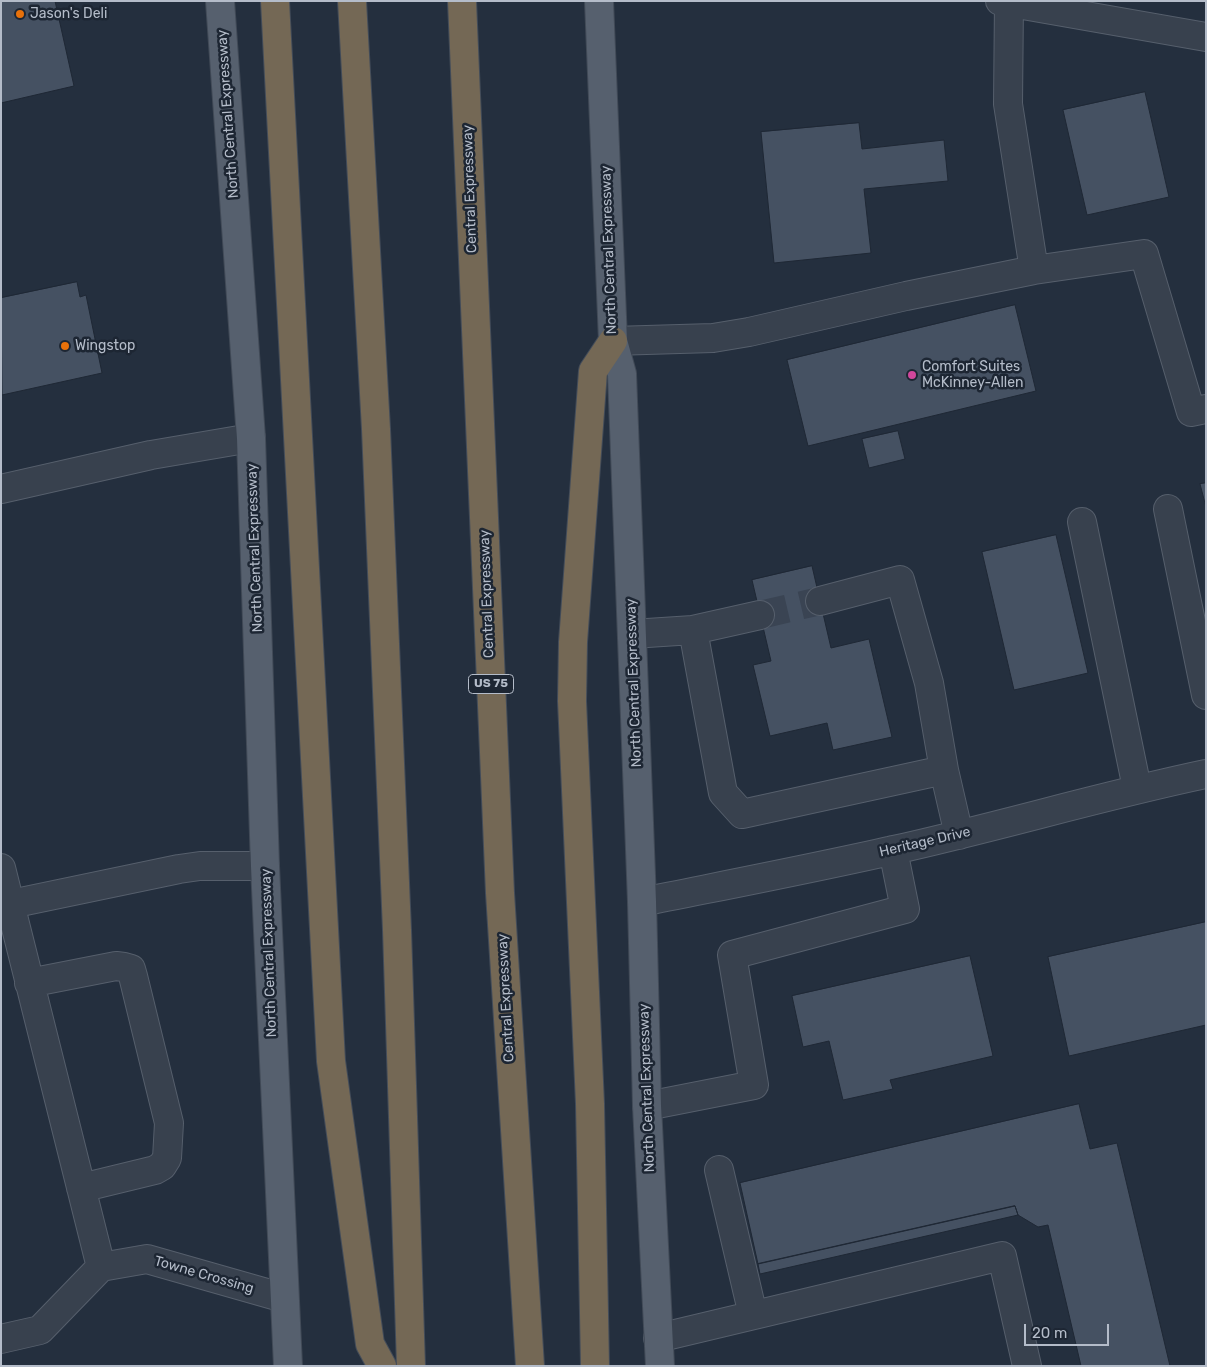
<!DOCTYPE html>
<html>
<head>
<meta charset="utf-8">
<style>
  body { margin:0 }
  #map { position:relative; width:1207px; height:1367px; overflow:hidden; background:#242f3e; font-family:Rubik,sans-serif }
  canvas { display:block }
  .frame { position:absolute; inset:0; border:2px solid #b4bcc9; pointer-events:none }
  .scale { position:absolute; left:1024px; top:1324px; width:85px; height:22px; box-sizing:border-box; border:2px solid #b4bcc9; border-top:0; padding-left:6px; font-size:15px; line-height:18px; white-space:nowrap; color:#b4bcc9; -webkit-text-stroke:4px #1d2633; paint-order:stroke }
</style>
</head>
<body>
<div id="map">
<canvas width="1207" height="1367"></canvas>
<div class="frame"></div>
<div class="scale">20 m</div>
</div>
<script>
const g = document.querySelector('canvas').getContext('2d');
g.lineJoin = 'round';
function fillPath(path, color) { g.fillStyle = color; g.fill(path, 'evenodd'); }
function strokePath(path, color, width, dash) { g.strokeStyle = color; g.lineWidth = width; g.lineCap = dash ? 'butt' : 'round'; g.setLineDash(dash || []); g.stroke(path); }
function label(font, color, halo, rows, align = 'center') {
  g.font = font + ' Rubik,sans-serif'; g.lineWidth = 5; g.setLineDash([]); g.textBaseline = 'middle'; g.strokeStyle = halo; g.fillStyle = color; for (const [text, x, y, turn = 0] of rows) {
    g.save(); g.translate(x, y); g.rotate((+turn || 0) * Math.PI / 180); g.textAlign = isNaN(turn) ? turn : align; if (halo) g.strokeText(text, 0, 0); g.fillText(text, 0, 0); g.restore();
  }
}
const building = new Path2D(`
  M1 1H55L74 86 1 103Z
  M1145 92 1169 197 1087 215 1063 110Z
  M859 123 862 149 944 140 948 181 864 189 871 253 774 263 761 132Z
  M77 282 80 297 86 295 102 373 2 395 1 298Z
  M1015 305 1036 391 808 446 787 360Z
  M898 431 905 459 869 468 862 439Z
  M1206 483V507L1200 484Z
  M1056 535 1088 673 1014 690 982 552Z
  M812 566 831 648 869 639 892 737 833 750 827 723 770 736 753 665 771 661 752 580Z
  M1206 922V1025L1069 1056 1048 957Z
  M970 956 993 1056 890 1080 893 1089 843 1100 829 1041 803 1047 792 996Z
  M1079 1104 1090 1149 1117 1143 1170 1366H1081L1048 1225 1038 1227 1018 1215 1015 1206 758 1264 740 1183Z
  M1015 1206 1018 1215 760 1274 758 1264Z`);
fillPath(building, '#455162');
strokePath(building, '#1f2835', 1);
strokePath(new Path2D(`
  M760 615 820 601`), '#3a4453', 28, [28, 14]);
const minor = new Path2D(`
  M1000 1 1206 37
  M1009 1 1008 104 1034 270
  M613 341 713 338 749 332 906 296 1034 270 1144 254 1191 412 1206 409
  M1 489 151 455 251 438
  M1168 509 1206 695
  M1082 522 1137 788
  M693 630 760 615
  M632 634 693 630 723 793 742 814 944 770 929 683 900 580 820 601
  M944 770 959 835
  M1 868 101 1267
  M642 902C726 885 810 869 894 850 998 827 1101 796 1206 774
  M1 906 179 869 200 866H265
  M29 983 116 966 124 967 131 969 133 976 169 1123 167 1158 162 1166 155 1170 81 1188
  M647 1106 754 1085 732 955 905 909 893 850
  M719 1170 753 1315
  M658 1338 1002 1256 1027 1366
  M1 1339 40 1330 101 1267 147 1259 284 1298`);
const major = new Path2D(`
  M220 1 251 438 265 866 288 1366
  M599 1 613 341 622 374 642 902 647 1106 660 1366`);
const highway = new Path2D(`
  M275 1 331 1061 370 1344 382 1366
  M352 1 376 429 397 930 411 1366
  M462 1 500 893 530 1366
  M595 1366 590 1104 572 701 573 642 593 371 613 341`);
strokePath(minor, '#565f6c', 30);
strokePath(major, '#414a57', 30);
strokePath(highway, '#434c59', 30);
strokePath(minor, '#38414e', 28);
strokePath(major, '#56606e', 28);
strokePath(highway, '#746855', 28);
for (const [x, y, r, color] of [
  [20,14,5,"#e8710a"],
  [65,346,5,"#e8710a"],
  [912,375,5,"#d1479c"]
]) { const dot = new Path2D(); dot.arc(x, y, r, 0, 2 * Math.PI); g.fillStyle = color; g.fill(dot); strokePath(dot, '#1d2633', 2); }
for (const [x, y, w] of [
  [491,684,45]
]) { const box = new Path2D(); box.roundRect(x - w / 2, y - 9.5, w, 19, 4); g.fillStyle = '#1d2633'; g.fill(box); strokePath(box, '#b4bcc9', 1); }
label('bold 12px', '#b4bcc9', null, [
  ["US 75",491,684]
]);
label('14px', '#b4bcc9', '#1d2633', [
  ["Jason's Deli",30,14],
  ["Wingstop",75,346],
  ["Comfort Suites",922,367],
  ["McKinney-Allen",922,383]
], 'left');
label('14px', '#b4bcc9', '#1d2633', [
  ["North Central Expressway",228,114,-94],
  ["Central Expressway",470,189,-92],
  ["North Central Expressway",609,250,-92],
  ["North Central Expressway",255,548,-92],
  ["Central Expressway",487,594,-92],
  ["North Central Expressway",634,683,-92],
  ["Heritage Drive",925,842,-13],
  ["North Central Expressway",269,953,-92],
  ["Central Expressway",506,998,-93],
  ["North Central Expressway",647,1088,-92],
  ["Towne Crossing",204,1275,16]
]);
</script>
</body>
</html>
